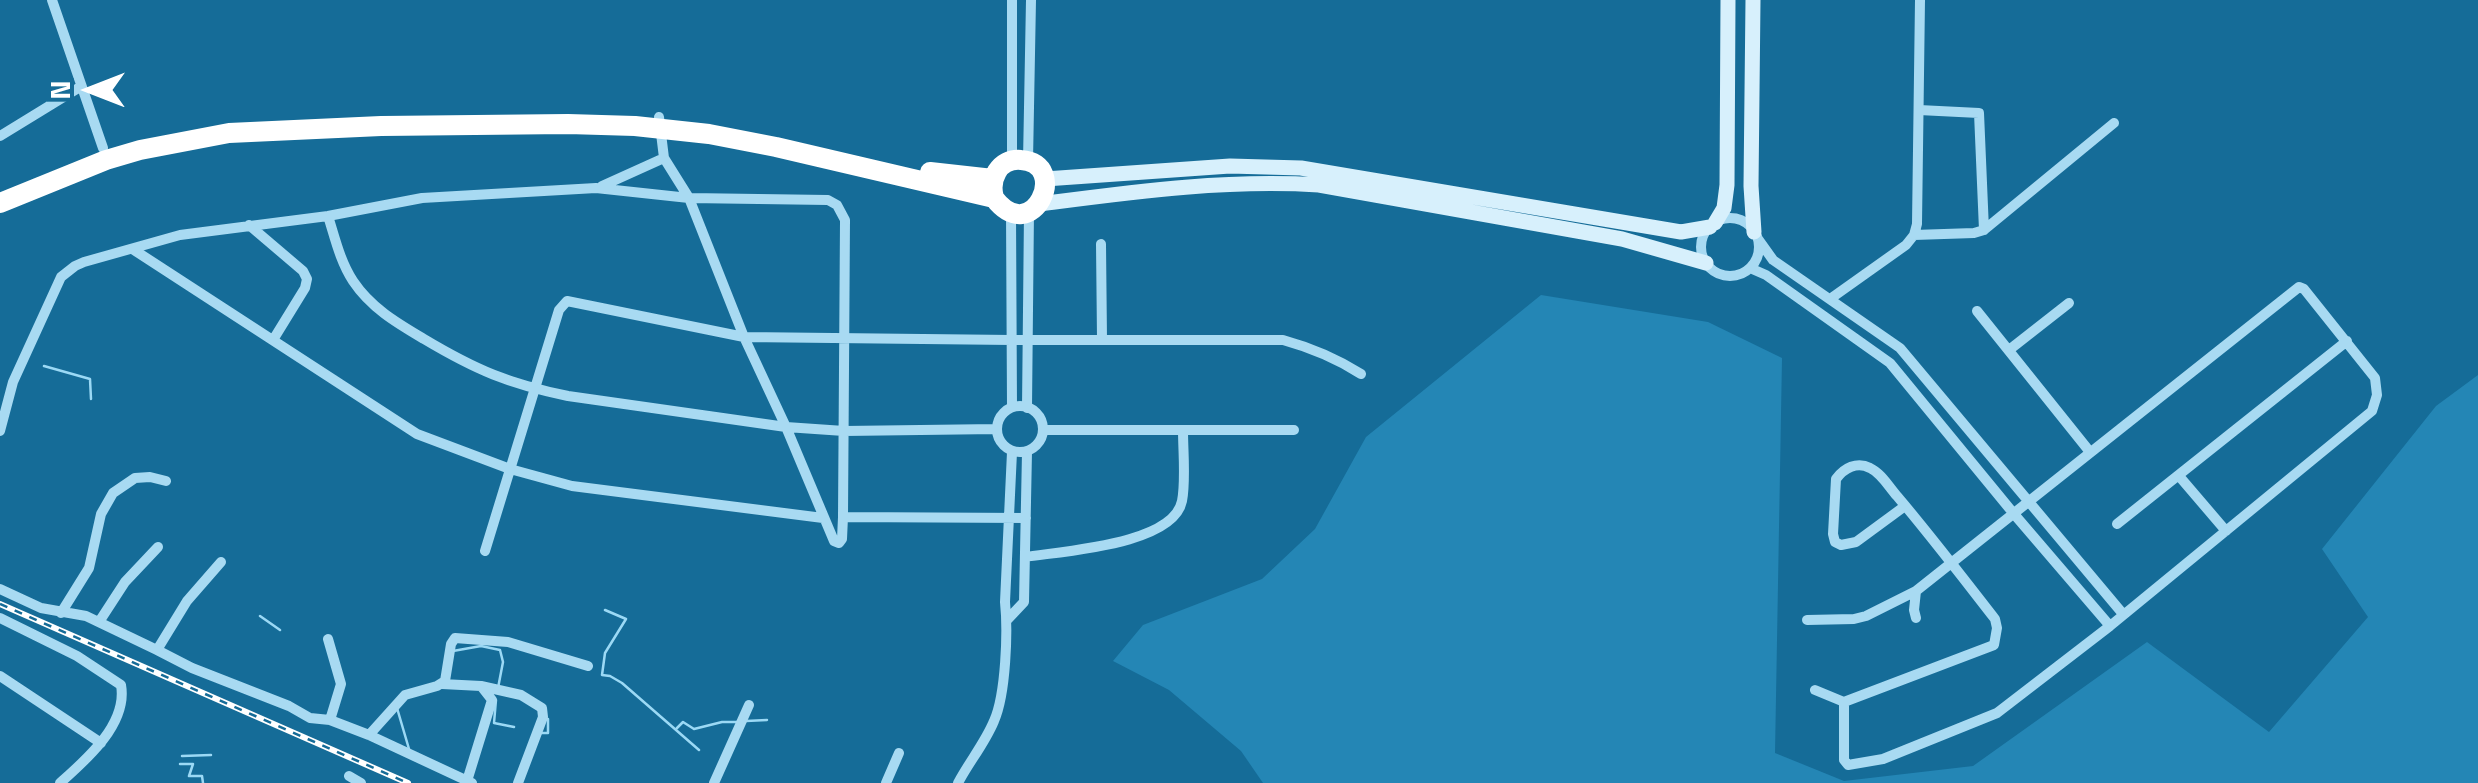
<!DOCTYPE html>
<html>
<head>
<meta charset="utf-8">
<style>
  body { margin:0 }
  #map { position:relative; width:2478px; height:783px; overflow:hidden; background:#156c98; font-family:"Titillium Web",sans-serif }
  canvas { display:block }
  .north { position:absolute; left:40px; top:40px; width:100px; height:100px; -webkit-text-stroke:8px #156c98; paint-order:stroke; rotate:270deg; font-size:28px; font-weight:700; line-height:40px; text-align:center; color:#fff }
  .north::after { content:''; display:block; margin:auto; width:35px; height:45px; background:#fff; clip-path:polygon(50% 0,100% 100%,50% 72%,0 100%) }
</style>
</head>
<body>
<div id="map">
<canvas width="2478" height="783"></canvas>
<div class="north">N</div>
</div>
<script>
const g = document.querySelector('canvas').getContext('2d');
g.lineJoin = 'round';
function fillPath(path, color) { g.fillStyle = color; g.fill(path, 'evenodd'); }
function strokePath(path, color, width, dash) { g.strokeStyle = color; g.lineWidth = width; g.lineCap = dash ? 'butt' : 'round'; g.setLineDash(dash || []); g.stroke(path); }
fillPath(new Path2D(`
  M1541 295 1708 322 1782 358 1775 753 1844 781 1973 766 2147 642 2269 732 2368 617 2322 549 2436 406 2478 375V783H1263L1241 751 1169 690 1113 661 1143 625 1262 579 1315 529 1366 437Z`), '#2486b5');
strokePath(new Path2D(`
  M44 366 90 379 91 399
  M605 610 626 619 605 653 602 675 610 676 622 683 699 750
  M260 616 280 630
  M453 651 481 646 500 650 503 662 498 688
  M496 700 494 723 514 727
  M397 708 409 749
  M746 721 767 720
  M677 728 683 722 694 729 722 722H738
  M539 733H548V719
  M182 756 211 755
  M180 764H193L189 776H202L203 783`), '#9bd9f5', 2.5);
strokePath(new Path2D(`
  M52 0 103 148
  M1012 0V160
  M1919 110 1979 113 1984 230
  M0 136 80 87
  M1028 161 1031 0
  M602 186 664 158
  M1011 213 1012 407
  M328 216C335 238 340 261 353 281 371 308 397 323 424 339 476 370 509 384 568 396L786 427 844 431 997 429
  M1701 247a29 29 0 1 1 58 0a29 29 0 1 1-58 0Z
  M249 225 303 271 307 279 305 288 273 340
  M1914 235 1974 233 1984 230 2114 123
  M1758 239 1773 260 1900 348 2123 614
  M1101 244 1102 339
  M134 250 417 434 510 469 572 486 823 518
  M1750 268 1766 275 1890 363 2014 514 2110 626
  M1830 299 1906 245 1914 235 1917 224 1920 0
  M1977 311 2090 452
  M2009 350 2069 303
  M997 429a23 23 0 1 1 46 0a23 23 0 1 1-46 0Z
  M1027 408 1029 211
  M1043 430H1294
  M0 431 13 382 61 277 75 266 84 262 180 235 328 216 422 198 596 188 689 198 828 200 837 205 845 220 843 517 842 539 839 543 834 541 786 427 744 337 689 198 664 158 659 117
  M2179 476 2226 531
  M843 517 1026 518
  M2117 524 2347 341
  M485 551 559 310 567 301 744 337 1012 340H1283C1312 348 1336 358 1361 374
  M1025 557C1062 551 1173 545 1182 501 1186 481 1183 452 1183 430
  M0 589 41 608 86 616 157 650 187 601 221 562
  M1916 591 1914 610 1916 618
  M61 613 89 568 101 514 113 493 135 478 150 477 166 481
  M0 618 77 656 121 685C128 724 86 760 60 783
  M1007 620 1024 602 1027 452
  M1807 620 1854 619 1866 616 1916 591 2299 287 2304 289 2375 378 2377 395 2372 411 2110 626 1997 713 1883 759 1848 765 1844 760V702
  M99 622 125 582 158 547
  M328 639 341 684 330 720
  M157 650 192 668 289 706 310 718 330 720 369 735 472 783
  M0 676 101 743
  M442 684 481 686 492 700 467 781
  M481 686 521 695 542 708 543 717 518 783
  M1815 690 1844 702 1994 645 1997 628 1995 619C1963 578 1931 536 1897 496 1889 487 1881 473 1870 468 1857 461 1844 468 1836 479L1833 534 1835 542 1841 545 1856 542 1905 506
  M369 735 405 695 437 686 445 681 451 644 455 638 508 642 588 666
  M349 776 361 783
  M714 783 749 705
  M886 783 899 753
  M958 783C969 762 985 743 994 721 1006 694 1008 631 1005 602L1012 452`), '#a8daf2', 10);
strokePath(new Path2D(`
  M1753 0 1751 186 1754 232
  M1045 179 1230 166 1301 168 1681 232 1710 227
  M1039 204C1132 192 1225 179 1319 185L1622 239 1706 263
  M1715 223 1724 208 1727 185 1728 0`), '#d7f0fc', 15);
strokePath(new Path2D(`
  M930 172 993 179
  M0 203 106 160 140 150 229 133 381 126 568 124 635 126 709 134 776 147 994 198C1033 249 1071 163 1021 160 998 158 989 180 994 198`), '#fff', 20);
const rail = new Path2D(`
  M0 604 408 783`);
strokePath(rail, '#fff', 6);
strokePath(rail, '#156c98', 2.5, [8]);
</script>
</body>
</html>
